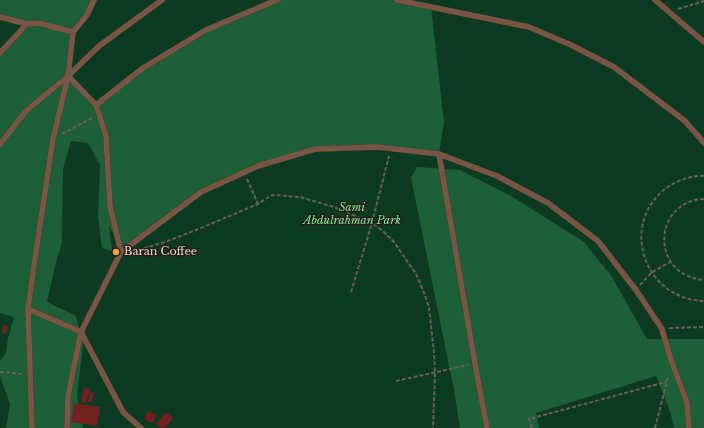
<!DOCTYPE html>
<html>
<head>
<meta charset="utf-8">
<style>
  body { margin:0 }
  canvas { display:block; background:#251e13 }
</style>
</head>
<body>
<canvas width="704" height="428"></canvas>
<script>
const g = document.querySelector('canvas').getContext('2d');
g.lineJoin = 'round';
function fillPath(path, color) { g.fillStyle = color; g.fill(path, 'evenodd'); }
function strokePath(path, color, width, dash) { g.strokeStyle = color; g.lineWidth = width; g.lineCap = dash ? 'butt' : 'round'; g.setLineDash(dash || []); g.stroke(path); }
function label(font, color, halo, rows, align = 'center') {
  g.font = font + ' "Libre Baskerville",serif'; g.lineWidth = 3; g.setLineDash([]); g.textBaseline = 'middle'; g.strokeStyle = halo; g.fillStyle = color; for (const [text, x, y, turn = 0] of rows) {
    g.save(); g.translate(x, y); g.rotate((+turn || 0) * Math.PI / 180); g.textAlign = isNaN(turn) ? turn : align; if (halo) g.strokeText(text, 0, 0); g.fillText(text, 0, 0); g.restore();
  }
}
fillPath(new Path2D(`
  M0 0H704V428H0Z`), '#0d3b21');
fillPath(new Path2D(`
  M0 0H94L73 32 68 76 96 104 143 68 206 30 280 0H397L431 7 444 122 439 154 378 147 315 149 244 173 201 192 121 252 109 225 112 251 102 248 98 216 100 165 88 143 71 141 63 169 62 242 55 266 47 302 76 316 83 344 77 397 83 428H6L10 404 0 376V361L6 353 8 338 14 317 0 313V54L27 25 0 14Z
  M417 167 460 170 511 196 584 242 612 277 647 339H704V428H674L670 411 656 376 536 413 539 428H460L454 390 411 178Z`), '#1c5f39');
fillPath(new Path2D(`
  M3 325 8 326 6 333H2Z
  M84 388 90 389 86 403 81 402Z
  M90 392 94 393 92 402H88Z
  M74 403 100 407 97 426 71 422Z
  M148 411 156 415 153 423 144 419Z
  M166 412 173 418 165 428H161L156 424Z`), '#722020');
const lane = new Path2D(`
  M397 0 529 27 571 45 614 67 685 121 704 143
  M655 0 704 42
  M0 17 27 24 38 23 73 32
  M0 53 27 24
  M68 76 96 105 106 136 110 206 121 252
  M96 105 143 68 206 30 272 2 278 0
  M0 144 26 111 68 76 99 46 162 0
  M439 154 475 364 487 428
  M28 309 81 332 123 412 141 428
  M32 428 28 309 34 265 53 139 68 76 73 32 87 15 94 0
  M67 428 68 396 81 332 121 252 201 192 258 166 315 149 378 147 439 154 497 176 548 203 598 241 636 290 662 329 670 357 687 403 689 428`);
strokePath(lane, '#3f392e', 6);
strokePath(new Path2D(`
  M678 9 704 1
  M62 134 92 118
  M704 176C692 175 679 180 669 186 618 221 642 299 704 301
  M247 179 258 204
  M704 199C653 201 649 275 704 280
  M138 250 165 242 196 230 258 204 272 195 300 197 334 207 372 223 383 231 394 242 416 274 423 290 429 307 434 353 435 372 433 428
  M640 285 651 273 670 262
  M351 292 372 223 389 156
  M669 328 704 327
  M0 372 23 374
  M396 381 468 365
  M532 428 529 419 666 382
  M655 428 668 377`), '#676157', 2, [4, 2]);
strokePath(lane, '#775645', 5.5);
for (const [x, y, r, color] of [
  [116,252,4,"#efa73d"]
]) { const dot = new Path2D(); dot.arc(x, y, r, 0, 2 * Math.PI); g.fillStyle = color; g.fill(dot); strokePath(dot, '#251e13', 1.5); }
label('italic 11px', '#7defa8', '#251e13', [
  ["Sami",352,208],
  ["Abdulrahman Park",352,221]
]);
label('11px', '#e2ddd5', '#251e13', [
  ["Baran Coffee",124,252]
], 'left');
</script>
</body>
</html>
